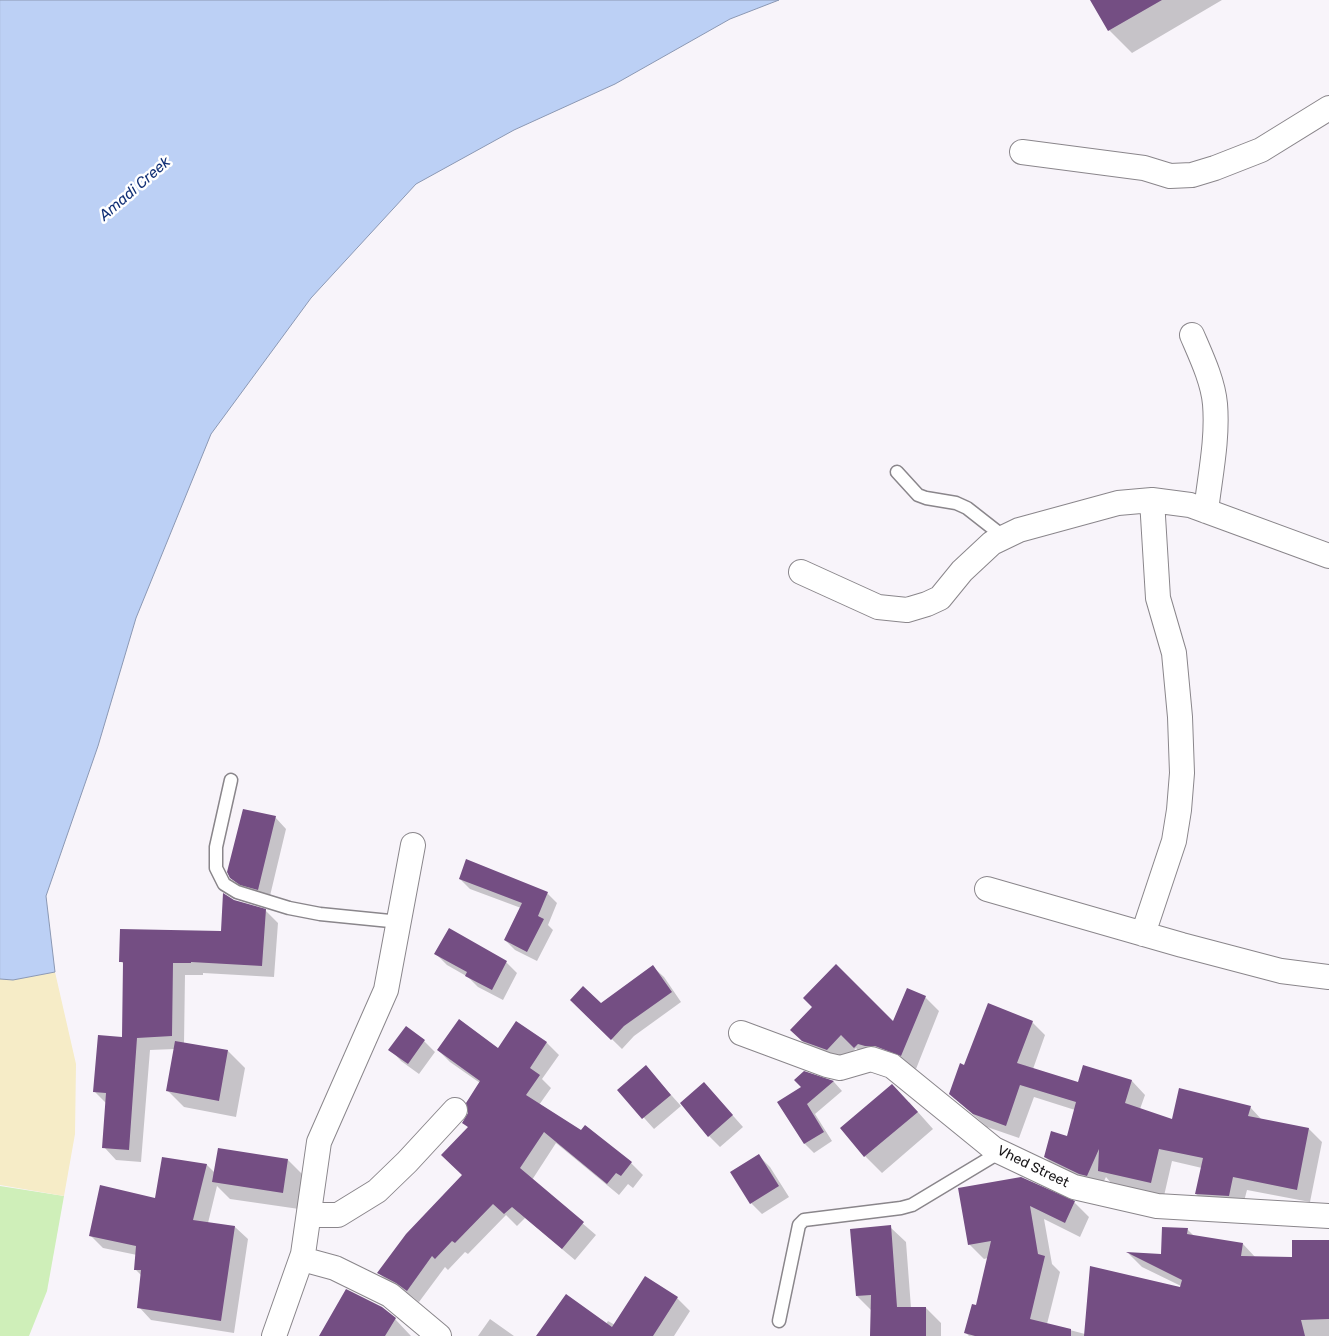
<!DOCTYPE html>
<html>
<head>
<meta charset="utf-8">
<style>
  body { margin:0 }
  canvas { display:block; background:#f8f4fa }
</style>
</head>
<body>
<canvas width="1329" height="1336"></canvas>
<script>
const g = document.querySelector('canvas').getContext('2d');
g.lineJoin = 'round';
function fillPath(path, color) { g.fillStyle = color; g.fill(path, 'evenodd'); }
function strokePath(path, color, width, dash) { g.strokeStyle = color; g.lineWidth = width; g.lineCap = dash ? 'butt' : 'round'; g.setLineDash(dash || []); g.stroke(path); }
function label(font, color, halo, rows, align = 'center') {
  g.font = font + ' Rubik,sans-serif'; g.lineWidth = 5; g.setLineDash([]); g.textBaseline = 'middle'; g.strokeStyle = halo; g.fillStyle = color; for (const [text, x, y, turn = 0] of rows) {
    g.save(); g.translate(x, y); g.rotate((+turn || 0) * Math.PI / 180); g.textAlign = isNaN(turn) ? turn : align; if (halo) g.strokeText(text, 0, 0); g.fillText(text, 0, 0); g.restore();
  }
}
fillPath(new Path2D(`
  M0 1186 64 1196 47 1291 29 1336H0Z`), '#cfefb9');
fillPath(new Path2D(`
  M55 972 76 1064 75 1134 64 1196 0 1185V979L13 980Z`), '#f6ecc7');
const water = new Path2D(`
  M0 0H779L730 19 615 84 514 130 416 184 311 298 211 434 136 618 98 746 46 896 55 972 13 980 0 979Z`);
fillPath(water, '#bcd0f5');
strokePath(water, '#8b98b3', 1);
fillPath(new Path2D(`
  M1092 0H1222L1132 53 1109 30Z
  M275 817 286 829 269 900 243 889 231 878Z
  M460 879 547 893 557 903 548 925 553 930 537 961 515 950 505 940 521 908 470 889Z
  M234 901 265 910 278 923 274 977 203 973V975H185L184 1044 228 1051 245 1068 236 1117 184 1107 167 1090 175 1049 150 1050 141 1162 116 1160 104 1147 107 1104 95 1092 124 1039 125 965 120 961 222 932Z
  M436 954 506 962 517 973 503 1000 478 987 468 977 447 965Z
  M653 967 664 977 681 1002 634 1036 622 1049 572 1000 601 1005Z
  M925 997 939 1011 916 1069 891 1060 869 1062 856 1048 842 1064 806 1045 792 1030 894 1023Z
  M1032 1022 1045 1035 1033 1069 1079 1083 1132 1081 1145 1095 1140 1109 1173 1121 1250 1107 1262 1120 1309 1129 1322 1142 1310 1202 1247 1190 1242 1209 1209 1207 1196 1194 1202 1168 1172 1161 1164 1196 1112 1184 1106 1177 1100 1189 1059 1171 1045 1157 1068 1137 1075 1110 1034 1097 1019 1138 987 1127 950 1094 965 1066Z
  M517 1023 547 1043 559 1055 542 1079 551 1088 539 1105 581 1132 586 1126 631 1163 643 1175 633 1188 628 1184 619 1195 556 1143 532 1180 596 1235 575 1260 525 1218 517 1226 506 1215 468 1254 465 1252 448 1270 445 1267 419 1302 410 1295 391 1285 379 1273 464 1175 469 1128 464 1123 470 1113 480 1083 450 1062 438 1050H499Z
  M424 1041 435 1052 419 1074 401 1061 390 1049Z
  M646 1067 681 1106 654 1129 619 1090Z
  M804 1072 834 1082 842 1091 815 1114 832 1141 814 1153 805 1144 779 1102 802 1088Z
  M704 1083 743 1127 720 1147 709 1136Z
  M909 1102 933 1129 882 1173 865 1156Z
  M759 1156 770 1167 789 1197 762 1214 751 1203Z
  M163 1158 207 1165 215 1173 288 1160 305 1177 299 1209 230 1199 217 1186 208 1223 235 1227 248 1239 234 1333 151 1320 139 1307 142 1276 135 1269 137 1255 103 1248 90 1235 156 1199Z
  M960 1189 1074 1202 1089 1217 1080 1237 1044 1219 1052 1264 1060 1272 1047 1324 1085 1334 1180 1288 1181 1286 1142 1267 1129 1254 1162 1255 1187 1229 1195 1237 1243 1244 1256 1258H1293L1329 1241V1336H969L966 1333 977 1307 988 1258 984 1259 969 1244Z
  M890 1227 906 1242 911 1308H926L941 1323V1336H872V1311L857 1296Z
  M646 1278 677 1298 690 1311 674 1336H537L566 1295 606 1324 608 1321 615 1325Z
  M395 1319 411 1336H321Z
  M490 1319 514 1336H478Z`), '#0003');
fillPath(new Path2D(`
  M1090 0H1162L1108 31Z
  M243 809 276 816 258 890 240 885 230 878 227 872Z
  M466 859 548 892 538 916 544 919 527 952 504 940 522 903 459 879Z
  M223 893 234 900 266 909 262 966 191 962V963H173L172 1036 137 1038 129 1150 102 1148 106 1093 93 1092 98 1035 122 1037 123 962H119L120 929 221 931Z
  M449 928 507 961 492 990 465 976 467 972 434 954Z
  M836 964 893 1021 907 988 926 996 901 1056 875 1046H865L858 1044 854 1048 841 1035 827 1050 802 1041 790 1030 812 1007 803 998Z
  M653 965 672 992 624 1026 611 1040 570 1000 583 986 601 1003Z
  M988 1003 1033 1021 1017 1063 1078 1082 1083 1065 1132 1080 1125 1103 1172 1119 1179 1088 1251 1106 1248 1116 1309 1128 1297 1190 1233 1177 1229 1196 1195 1194 1203 1158 1159 1149 1151 1183 1098 1171 1099 1149 1087 1176 1079 1174 1044 1157 1051 1131 1067 1136 1076 1102 1020 1085 1006 1126 973 1114 949 1094 960 1063 964 1065Z
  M459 1019 498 1048 516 1021 547 1042 530 1068 540 1075 526 1095 581 1130 585 1125 632 1162 621 1176 616 1173 607 1184 544 1132 520 1168 584 1222 562 1249 512 1207 504 1214 493 1204 455 1243 452 1241 435 1259 432 1256 407 1291 396 1283 377 1273 406 1234 462 1175 441 1155 468 1127 462 1123 468 1113 466 1103 480 1081 437 1050Z
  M406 1026 425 1040 408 1064 388 1050Z
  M175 1041 228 1050 219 1101 166 1091Z
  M646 1065 671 1095 642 1119 617 1090Z
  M804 1071 834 1081 807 1104 824 1132 804 1144 777 1102 801 1087 794 1080Z
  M704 1082 733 1115 708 1137 680 1103Z
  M892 1084 918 1112 864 1157 840 1128Z
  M218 1148 288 1159 283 1193 212 1182Z
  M759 1154 779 1186 750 1204 730 1172Z
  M162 1157 207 1164 193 1220 235 1226 221 1321 137 1308 141 1270H134L136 1246 89 1236 100 1185 155 1198Z
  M1021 1177 1075 1201 1065 1223 1030 1206 1038 1254 1045 1256 1030 1319 1071 1329V1336H975L964 1333 972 1304 976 1305 991 1241 968 1245 958 1188Z
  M891 1225 897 1307H926V1336H870L871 1295 856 1296 850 1229Z
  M1162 1227 1188 1228 1187 1234 1243 1243 1241 1256 1292 1257V1240H1329V1319L1301 1320 1305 1336H1084L1090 1266 1180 1287 1182 1280 1126 1252 1161 1254Z
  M645 1276 678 1297 653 1336H536L566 1294 612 1327Z
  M346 1289 382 1307 396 1318 385 1336H319Z`), '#744e83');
const service = new Path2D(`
  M897 472 918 495 926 498 956 503 967 508 1004 537
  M231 780 216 847V868L224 884 237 892 289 908 320 914 400 922
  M779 1321 799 1225 804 1220 901 1208 912 1205 1000 1152`);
const minor = new Path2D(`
  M1022 152 1144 168 1170 176 1192 175 1215 168 1261 150 1329 108
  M1192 335C1201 356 1213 381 1215 404 1218 439 1210 476 1206 511
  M801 572 878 607 907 610 927 604 940 598 962 571 992 543 1019 530 1118 503 1152 500 1190 505 1329 556
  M987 889 1182 945 1281 971 1329 977
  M1143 934 1174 841 1179 810 1182 773 1180 717 1174 653 1158 598 1152 500
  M741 1033 827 1065 840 1068 871 1059 892 1066 994 1149 1074 1187 1157 1206 1329 1216
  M309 1215H338L377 1191 407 1162 455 1110
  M302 1259 335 1268 390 1295 439 1336
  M274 1336 303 1254 319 1142 386 990 413 845`);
strokePath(service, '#8a868b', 15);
strokePath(minor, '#8a868b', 26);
strokePath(service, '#fff', 12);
strokePath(minor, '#fff', 24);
label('14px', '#181618', '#fff', [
  ["Vhed Street",1033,1167,26]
]);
label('italic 15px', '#133176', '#fff', [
  ["Amadi Creek",135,189,-41]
]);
</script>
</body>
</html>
